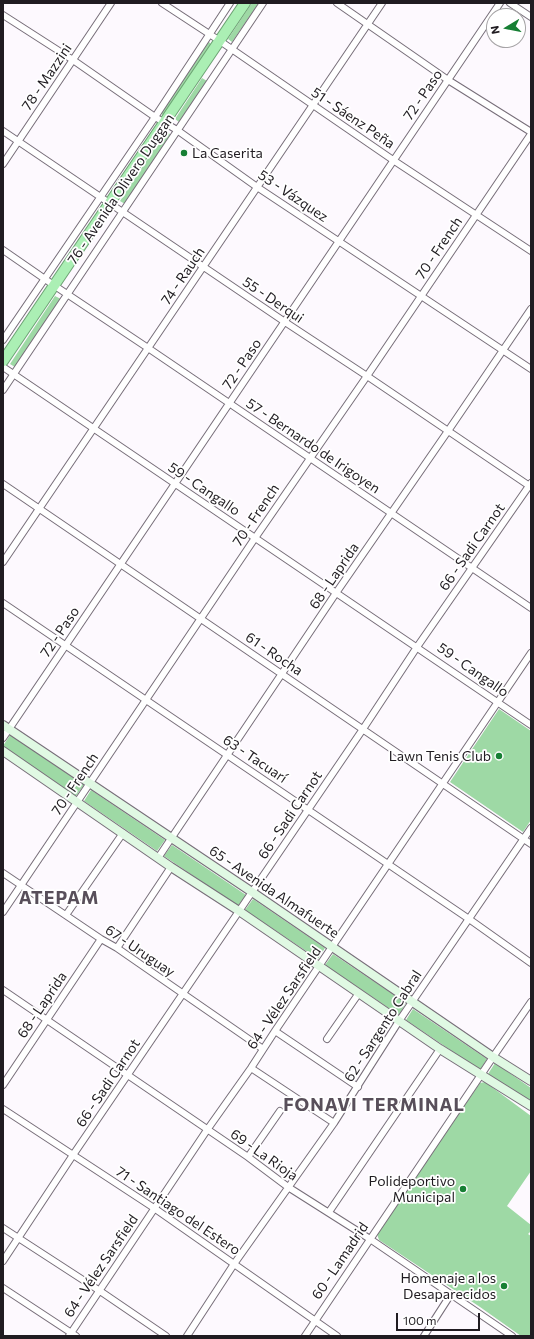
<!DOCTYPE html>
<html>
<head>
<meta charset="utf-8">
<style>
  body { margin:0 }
  #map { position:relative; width:534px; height:1339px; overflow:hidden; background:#fdf9fe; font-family:Commissioner,sans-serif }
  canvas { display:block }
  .frame { position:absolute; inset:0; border:4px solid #201c21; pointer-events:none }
  .north { position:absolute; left:486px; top:8px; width:40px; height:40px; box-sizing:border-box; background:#fff; border:1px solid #a6a4a6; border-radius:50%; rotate:260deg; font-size:11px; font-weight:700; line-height:16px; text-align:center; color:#201c21 }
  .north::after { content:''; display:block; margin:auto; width:14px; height:18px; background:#177f34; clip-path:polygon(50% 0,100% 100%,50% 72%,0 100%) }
  .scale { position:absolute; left:396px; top:1313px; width:84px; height:18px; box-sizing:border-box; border:2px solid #201c21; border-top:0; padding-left:5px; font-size:12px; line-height:14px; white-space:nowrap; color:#201c21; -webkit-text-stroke:3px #fff; paint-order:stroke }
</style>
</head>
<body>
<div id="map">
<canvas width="534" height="1339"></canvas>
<div class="frame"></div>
<div class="north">N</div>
<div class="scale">100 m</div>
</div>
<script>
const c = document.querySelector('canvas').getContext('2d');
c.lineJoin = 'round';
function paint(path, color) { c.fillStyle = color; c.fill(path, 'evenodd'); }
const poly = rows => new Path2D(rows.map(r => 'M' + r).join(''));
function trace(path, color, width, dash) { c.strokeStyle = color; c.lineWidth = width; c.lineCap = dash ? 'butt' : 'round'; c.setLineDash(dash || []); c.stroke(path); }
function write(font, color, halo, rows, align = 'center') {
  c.font = font + ' Commissioner,sans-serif'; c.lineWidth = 3.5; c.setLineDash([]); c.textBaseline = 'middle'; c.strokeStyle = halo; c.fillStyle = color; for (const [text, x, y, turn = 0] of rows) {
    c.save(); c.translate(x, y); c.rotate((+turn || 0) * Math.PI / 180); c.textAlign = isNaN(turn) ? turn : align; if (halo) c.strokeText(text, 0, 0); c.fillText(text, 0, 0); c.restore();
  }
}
const green = poly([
  [252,3,259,3,232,42,228,39],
  [208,41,211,44,163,115,160,113],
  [202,78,207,81,179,122,175,119],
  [166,131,171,135,125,204,120,201],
  [55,296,61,299,15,367,10,364],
  [499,709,531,731,531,820,523,832,450,782],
  [10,735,84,785,76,796,3,746],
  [91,790,165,840,157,851,84,801],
  [172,845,246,895,238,906,164,856],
  [253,899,325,948,318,959,245,910],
  [333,954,406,1003,399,1015,325,965],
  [413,1009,487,1059,480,1070,406,1020],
  [495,1063,531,1088,531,1105,488,1074],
  [485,1082,531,1116,531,1171,507,1206,531,1225,531,1231,528,1234,531,1236,531,1336,521,1336,480,1307,379,1240,377,1234,480,1083]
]);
const minor = poly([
  [162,3,220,41,393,160,531,251],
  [337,3,448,80,531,132],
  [510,3,531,17],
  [3,15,73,60,155,117,177,130,257,187,531,369],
  [3,131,285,322,367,376,531,487],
  [3,164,111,3],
  [3,250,55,286,148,348,531,608],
  [3,340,155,117,230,3],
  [3,367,531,725],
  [3,390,263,3],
  [3,484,531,844],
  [3,562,382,3],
  [3,603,469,919,531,963],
  [3,738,500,3],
  [158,858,336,593,448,431,531,309],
  [3,873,101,939,117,948,263,1049],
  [3,912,255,538,367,376,531,134],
  [66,915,123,833],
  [117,948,171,867],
  [3,990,248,1157,288,1187,370,1239,512,1336],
  [275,1031,358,1087],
  [327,1039,359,993],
  [251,1068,334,1123],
  [3,1085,101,939],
  [3,1109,154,1208,337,1336],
  [248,1157,280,1111],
  [329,1212,440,1049],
  [3,1228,100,1291,166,1336],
  [3,1261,73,1155,363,729,417,647,531,483],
  [3,1288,76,1336],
  [69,1336,207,1130,251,1068,275,1031,531,653],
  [187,1336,234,1264,334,1123,399,1021,531,828],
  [305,1336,493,1057,531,1002],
  [424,1336,451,1294]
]);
const secondary = poly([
  [3,725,252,892,493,1057,531,1081],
  [3,751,171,867,239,911,440,1049,531,1106]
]);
const trunk = poly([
  [3,361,245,3]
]);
const markers = [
  [184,153,4,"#177f34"],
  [499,756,4,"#177f34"],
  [463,1189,4,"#177f34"],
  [504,1286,4,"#177f34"]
];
const streetNames = [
  ["78 - Mazzini",47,77,-56],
  ["72 - Paso",423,95,-56],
  ["51 - Sáenz Peña",353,118,34],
  ["76 - Avenida Olivero Duggan",121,189,-56],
  ["53 - Vázquez",293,196,34],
  ["70 - French",439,248,-56],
  ["74 - Rauch",183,276,-56],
  ["55 - Derqui",273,300,34],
  ["72 - Paso",242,364,-56],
  ["57 - Bernardo de Irigoyen",313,446,34],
  ["59 - Cangallo",204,489,34],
  ["70 - French",256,515,-56],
  ["66 - Sadi Carnot",472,547,-55],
  ["68 - Laprida",334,576,-56],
  ["72 - Paso",60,632,-56],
  ["61 - Rocha",274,654,34],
  ["59 - Cangallo",473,670,35],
  ["63 - Tacuarí",255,759,34],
  ["70 - French",75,784,-56],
  ["66 - Sadi Carnot",290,815,-56],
  ["65 - Avenida Almafuerte",274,892,34],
  ["67 - Uruguay",140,951,34],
  ["64 - Vélez Sarsfield",284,998,-56],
  ["68 - Laprida",42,1005,-56],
  ["62 - Sargento Cabral",383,1026,-57],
  ["66 - Sadi Carnot",108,1083,-56],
  ["69 - La Rioja",264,1155,35],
  ["71 - Santiago del Estero",178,1211,34],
  ["60 - Lamadrid",340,1261,-56],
  ["64 - Vélez Sarsfield",101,1266,-56]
];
const poiNames = [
  ["La Caserita",192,153,"left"],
  ["Lawn Tenis Club",491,756],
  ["Polideportivo",455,1181],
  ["Municipal",455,1197],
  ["Homenaje a los",496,1278],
  ["Desaparecidos",496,1294]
];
const districtNames = [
  ["ATEPAM",59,898],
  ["FONAVI TERMINAL",374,1105]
];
paint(green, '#9ed9a5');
trace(minor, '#776e79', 8);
trace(secondary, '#776e79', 10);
trace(trunk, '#6da374', 12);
trace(minor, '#fff', 6);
trace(secondary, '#e0f9e3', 8);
trace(trunk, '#abefb4', 10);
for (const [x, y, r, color] of markers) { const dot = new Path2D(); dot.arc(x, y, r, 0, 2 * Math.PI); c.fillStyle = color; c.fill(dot); trace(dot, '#fff', 1.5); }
write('14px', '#201c21', '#fff', streetNames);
write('14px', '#201c21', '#fff', poiNames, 'right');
c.letterSpacing = '1px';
write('bold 18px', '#584f5a', '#fff', districtNames);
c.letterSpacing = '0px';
</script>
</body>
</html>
